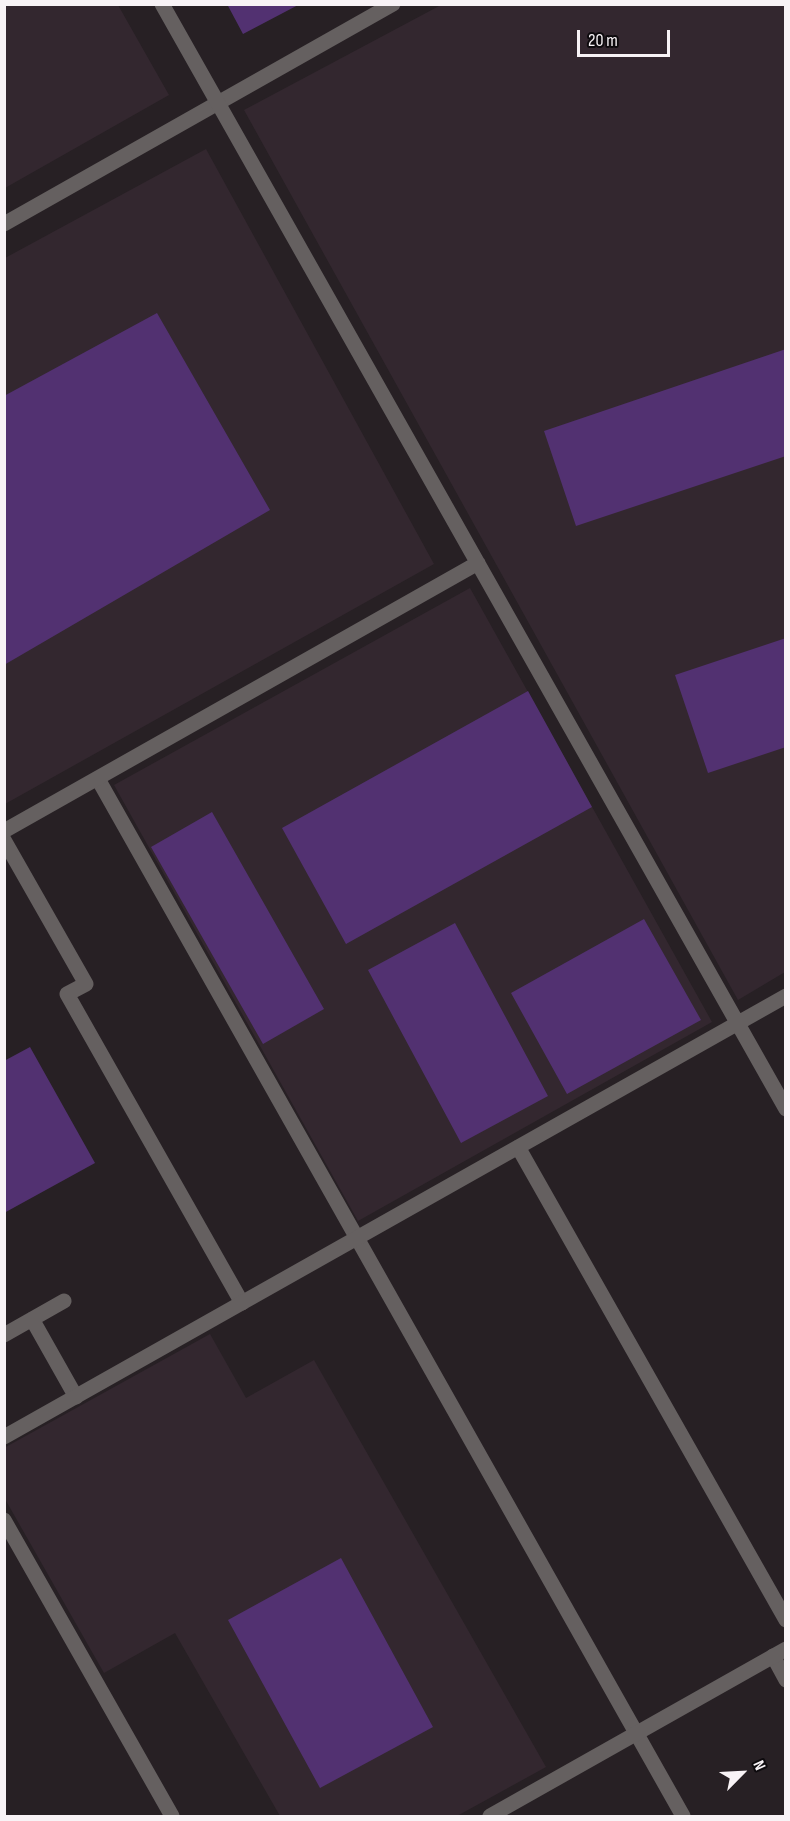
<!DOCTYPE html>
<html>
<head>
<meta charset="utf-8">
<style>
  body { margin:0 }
  #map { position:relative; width:790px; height:1821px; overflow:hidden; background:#272024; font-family:"Sofia Sans Condensed",sans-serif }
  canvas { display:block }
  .frame { position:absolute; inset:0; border:6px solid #f8f3f6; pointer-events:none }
  .north { position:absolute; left:712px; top:1743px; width:60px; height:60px; -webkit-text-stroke:4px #0d0a0d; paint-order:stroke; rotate:66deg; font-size:16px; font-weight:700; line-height:24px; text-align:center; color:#f8f3f6 }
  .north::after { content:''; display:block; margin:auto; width:21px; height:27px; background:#f8f3f6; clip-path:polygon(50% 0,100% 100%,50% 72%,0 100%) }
  .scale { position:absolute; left:577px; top:30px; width:93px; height:27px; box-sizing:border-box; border:3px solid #f8f3f6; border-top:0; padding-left:8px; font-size:18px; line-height:21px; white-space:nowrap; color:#f8f3f6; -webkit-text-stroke:4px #0d0a0d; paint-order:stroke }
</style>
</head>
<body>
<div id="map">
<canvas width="790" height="1821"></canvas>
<div class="frame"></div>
<div class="north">N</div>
<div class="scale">20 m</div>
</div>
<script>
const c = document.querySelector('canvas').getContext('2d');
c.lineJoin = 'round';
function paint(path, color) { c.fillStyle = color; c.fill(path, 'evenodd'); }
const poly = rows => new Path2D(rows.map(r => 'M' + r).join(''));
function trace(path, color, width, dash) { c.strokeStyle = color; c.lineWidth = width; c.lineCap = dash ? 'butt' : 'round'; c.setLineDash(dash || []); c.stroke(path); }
const built = poly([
  [5,4,118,5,169,95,5,188],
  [441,5,785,5,785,972,738,1000,244,110],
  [206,149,434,564,5,804,5,258],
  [470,588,712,1022,358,1221,114,785],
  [210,1334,246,1398,314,1360,546,1767,457,1816,280,1816,175,1633,104,1673,5,1499,4,1448]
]);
const building = poly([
  [227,4,300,4,243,34],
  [157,313,270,510,4,665,4,396],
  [786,349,786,456,576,526,544,431],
  [786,638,786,747,708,773,675,675],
  [528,691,592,807,346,944,282,828],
  [212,812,324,1009,263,1044,151,847],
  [644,919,701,1020,567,1094,511,993],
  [455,923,548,1096,461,1143,368,970],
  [30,1047,95,1163,4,1213,4,1061],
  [341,1558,433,1727,320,1788,228,1620]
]);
const service = poly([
  [4,224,393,4],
  [98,779,683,1816],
  [4,840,86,984,67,994,242,1303],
  [32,1319,76,1397],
  [4,1335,64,1301],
  [773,1656,786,1680]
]);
const minor = poly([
  [162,4,786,1109],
  [4,831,478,563],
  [518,1147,786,1620],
  [4,1437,786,996],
  [4,1520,172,1816],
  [490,1816,786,1649]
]);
paint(built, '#33272f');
paint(building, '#523171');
trace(service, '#656060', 15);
trace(minor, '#656060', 15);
</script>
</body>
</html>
